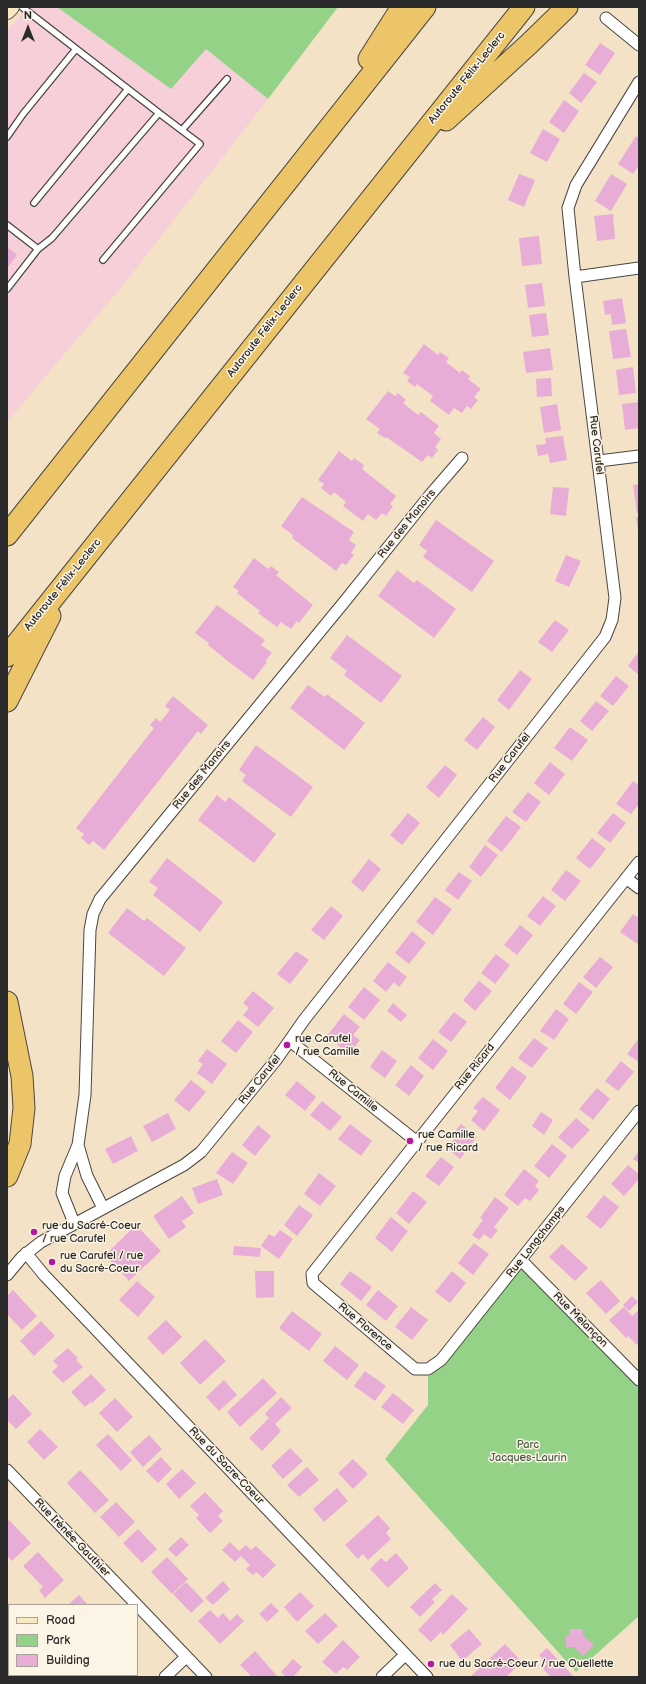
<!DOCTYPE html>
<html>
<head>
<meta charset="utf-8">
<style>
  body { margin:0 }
  #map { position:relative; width:646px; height:1684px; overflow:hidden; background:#f4e2c6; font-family:"Balsamiq Sans",sans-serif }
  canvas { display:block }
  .frame { position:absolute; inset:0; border:8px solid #2b2b2b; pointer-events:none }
  .legend { position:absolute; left:8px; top:1604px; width:130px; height:72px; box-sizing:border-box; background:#fcf5e5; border:1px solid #a8a49b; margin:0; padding:5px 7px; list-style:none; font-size:12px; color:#2b2b2b }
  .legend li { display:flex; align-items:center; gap:8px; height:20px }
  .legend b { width:20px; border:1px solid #a8a49b }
  .north { position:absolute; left:8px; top:8px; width:40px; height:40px; -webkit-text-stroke:3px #fcf5e5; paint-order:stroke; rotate:0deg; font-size:11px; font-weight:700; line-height:16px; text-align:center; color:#2b2b2b }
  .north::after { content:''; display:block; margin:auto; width:14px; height:18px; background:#2b2b2b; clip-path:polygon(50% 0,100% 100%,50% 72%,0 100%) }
</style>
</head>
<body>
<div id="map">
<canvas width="646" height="1684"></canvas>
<div class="frame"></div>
<ul class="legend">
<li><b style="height:5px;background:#f8e8c3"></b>Road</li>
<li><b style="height:11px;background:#94d287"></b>Park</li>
<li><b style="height:11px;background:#e8add6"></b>Building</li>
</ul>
<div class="north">N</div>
</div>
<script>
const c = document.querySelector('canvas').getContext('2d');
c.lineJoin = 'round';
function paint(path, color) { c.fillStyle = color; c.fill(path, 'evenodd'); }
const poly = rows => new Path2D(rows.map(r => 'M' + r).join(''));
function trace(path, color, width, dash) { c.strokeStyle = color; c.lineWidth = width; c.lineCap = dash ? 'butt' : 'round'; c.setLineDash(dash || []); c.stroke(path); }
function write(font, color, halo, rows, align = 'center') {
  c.font = font + ' "Balsamiq Sans",sans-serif'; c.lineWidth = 3; c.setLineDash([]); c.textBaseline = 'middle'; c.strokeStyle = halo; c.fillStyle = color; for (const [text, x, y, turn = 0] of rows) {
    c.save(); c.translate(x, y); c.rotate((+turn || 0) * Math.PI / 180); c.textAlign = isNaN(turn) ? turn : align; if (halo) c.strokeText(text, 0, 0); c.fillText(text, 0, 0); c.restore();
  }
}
const built = poly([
  [28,7,57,7,171,88,206,49,268,99,124,284,7,422,7,30]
]);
const green = poly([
  [57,7,338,7,268,99,206,49,171,89],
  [522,1261,639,1380,639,1616,576,1672,385,1459,428,1405,428,1369]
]);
const building = poly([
  [600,43,615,53,600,75,585,65],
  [584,73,597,82,581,103,569,93],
  [564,100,579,111,564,133,549,122],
  [543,129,560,139,547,162,530,153],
  [636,136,639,138,639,165,633,174,618,164],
  [519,174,535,180,524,207,508,200],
  [611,174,627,184,611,211,595,201],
  [613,214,615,239,597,241,594,216],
  [539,236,542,264,522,266,519,238],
  [7,247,17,255,7,268],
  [542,283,545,306,528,308,525,285],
  [622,298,626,323,612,325,611,314,605,315,603,301],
  [546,313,549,335,532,337,529,315],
  [626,329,631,357,613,359,609,331],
  [424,344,438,355,440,352,449,358,446,362,460,373,462,370,470,376,468,379,481,389,474,397,478,400,471,409,467,406,462,413,454,408,449,415,430,401,433,396,417,384,415,387,407,381,410,377,403,373],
  [550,348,553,370,526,373,523,352],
  [633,367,636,393,619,395,616,370],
  [551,378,552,396,537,397,536,379],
  [388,391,395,396,398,393,406,400,403,403,418,415,421,412,439,426,434,433,441,439,435,447,438,450,432,458,428,455,422,462,386,437,385,438,377,433,380,429,366,419],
  [639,402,639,428,625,430,622,404],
  [557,404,561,430,544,433,540,407],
  [563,436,567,460,550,463,548,454,538,456,536,445,546,444,545,438],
  [339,451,352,461,354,458,364,465,362,469,396,496,390,504,393,506,386,516,382,513,376,520,368,514,363,521,343,506,346,502,334,492,331,496,321,488,324,484,318,480],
  [639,484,639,512,637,513,633,485],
  [553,487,569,488,566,516,550,514],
  [302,497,354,532,349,540,356,545,351,553,354,555,346,565,342,563,336,571,292,538,293,535,281,526],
  [636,517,639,517,639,532,638,532],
  [436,520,494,561,472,592,423,557,427,551,419,545],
  [566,555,581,561,569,587,555,581],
  [254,558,268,569,271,566,279,572,276,575,313,605,299,623,297,621,291,629,281,622,277,627,258,613,260,611,237,593,239,591,233,587],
  [397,570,414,583,417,580,456,609,434,638,378,596],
  [217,605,265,640,261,645,272,653,265,661,267,662,253,680,229,662,208,645,209,643,195,633],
  [555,620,569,630,552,652,538,642],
  [347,635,402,676,381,703,344,675,347,671,330,658],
  [639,651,639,675,628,666],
  [520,670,532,679,509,710,497,700],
  [616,676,629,686,613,706,600,696],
  [308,685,325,697,327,694,365,723,344,750,290,708],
  [173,696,208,725,201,734,198,731,104,850,93,841,89,845,81,838,84,834,76,828,154,728,150,725,156,718,160,722,170,710,165,706],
  [596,701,609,711,592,731,580,721],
  [483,717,495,727,477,750,464,740],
  [570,727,588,740,572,761,554,748],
  [256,745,313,787,291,817,242,781,246,775,239,770],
  [550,762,565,774,549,795,534,783],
  [445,765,457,775,439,798,426,787],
  [633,781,639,785,639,804,631,814,616,804],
  [528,792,541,802,526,822,512,812],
  [217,795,225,802,229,797,276,834,254,863,198,820],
  [408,813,420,823,402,845,390,835],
  [613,813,626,823,610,843,597,833],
  [506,816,521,827,502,852,487,841],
  [592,838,606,849,590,869,576,858],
  [485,845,498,855,481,877,469,867],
  [167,858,223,902,200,932,153,895,158,888,149,882],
  [369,859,381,869,363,892,351,882],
  [566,870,581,881,565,901,551,890],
  [459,872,472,881,458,900,445,890],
  [543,896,556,906,540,926,527,916],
  [435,897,452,909,433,935,416,922],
  [331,906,343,916,324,940,311,930],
  [127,908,144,921,147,918,186,948,164,976,108,933],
  [633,914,639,918,639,945,620,932],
  [520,925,533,935,517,955,504,945],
  [412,931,426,943,409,964,395,953],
  [296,951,309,960,290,984,277,974],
  [496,954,510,965,495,984,481,973],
  [600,957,613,967,596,988,583,977],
  [388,962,407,977,399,987,394,982,386,992,373,981],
  [479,981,492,991,475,1011,463,1000],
  [579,982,593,992,576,1014,563,1004],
  [364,987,380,1000,364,1020,348,1007],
  [253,991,274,1008,258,1027,243,1015,249,1008,243,1003],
  [393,1003,407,1015,401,1022,387,1011],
  [556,1009,569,1019,554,1040,540,1031],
  [454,1012,467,1022,451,1042,438,1032],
  [344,1014,360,1027,353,1035,360,1040,349,1054,327,1036],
  [238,1020,253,1032,236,1053,221,1041],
  [534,1038,548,1048,532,1068,518,1058],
  [639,1038,639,1062,627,1054],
  [433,1039,448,1051,433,1070,418,1058],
  [207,1049,227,1064,212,1084,197,1073,203,1064,198,1061],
  [382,1050,397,1061,385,1078,370,1067],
  [621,1061,634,1072,618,1091,605,1081],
  [411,1065,424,1076,409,1096,395,1085],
  [512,1066,527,1077,510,1100,495,1088],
  [191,1080,206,1092,189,1112,174,1100],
  [297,1081,316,1097,305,1111,285,1095],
  [597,1088,610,1099,593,1120,579,1109],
  [483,1097,500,1110,484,1131,471,1120,478,1111,473,1108],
  [322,1101,342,1117,330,1131,310,1115],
  [541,1112,553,1120,544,1135,532,1126],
  [168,1113,176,1129,152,1142,143,1126],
  [576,1118,590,1130,572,1149,558,1137],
  [350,1124,372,1141,361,1156,338,1139],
  [461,1124,477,1137,460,1159,447,1148,456,1137,453,1134],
  [258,1125,271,1136,255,1156,242,1145],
  [131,1136,138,1151,113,1164,105,1149],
  [552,1144,567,1156,549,1178,534,1166],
  [639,1151,639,1163,633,1159],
  [232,1152,248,1163,233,1184,216,1173],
  [441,1157,454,1167,439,1186,425,1176],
  [628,1165,639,1174,639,1179,624,1196,611,1184],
  [524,1169,539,1181,535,1186,539,1190,530,1201,525,1198,518,1206,504,1195],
  [319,1173,336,1186,320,1206,304,1194],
  [217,1179,223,1195,198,1204,192,1188],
  [413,1191,427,1202,409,1224,396,1213],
  [604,1195,619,1207,601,1229,586,1217],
  [182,1196,194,1213,182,1221,186,1227,169,1239,153,1216],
  [495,1197,509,1208,494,1227,498,1230,491,1239,484,1234,479,1240,472,1235,483,1220,480,1218],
  [299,1205,313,1215,297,1236,284,1225],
  [391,1217,408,1231,392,1252,375,1238],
  [136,1225,161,1251,129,1281,105,1255],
  [280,1230,293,1239,279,1259,261,1246,269,1234,274,1237],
  [474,1243,489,1254,473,1275,458,1263],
  [562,1244,588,1268,575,1281,549,1257],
  [234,1246,261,1248,260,1257,233,1255],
  [255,1271,274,1271,274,1297,256,1298],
  [350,1271,372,1287,361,1301,340,1284],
  [452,1271,466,1283,450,1303,435,1292],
  [601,1280,620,1301,606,1314,586,1293],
  [137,1281,155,1297,138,1317,119,1300],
  [13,1290,37,1316,22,1330,7,1314,7,1296],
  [378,1290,398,1306,386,1321,366,1305],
  [632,1296,638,1302,629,1311,623,1305],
  [411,1307,428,1320,412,1340,395,1327],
  [624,1307,632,1316,639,1310,639,1343,637,1345,628,1336,626,1338,609,1320],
  [292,1311,322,1334,309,1351,279,1328],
  [166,1320,182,1337,163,1355,147,1338],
  [41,1321,55,1336,34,1356,20,1341],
  [205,1339,226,1361,200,1385,180,1363],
  [335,1346,359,1365,347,1380,323,1361],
  [68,1348,78,1358,76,1360,83,1367,63,1383,52,1372,58,1366,53,1361],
  [365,1371,386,1386,375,1401,354,1386],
  [91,1374,106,1390,92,1403,91,1402,85,1407,71,1392],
  [263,1378,277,1393,240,1427,227,1412],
  [224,1380,237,1395,219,1411,206,1397],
  [393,1393,414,1410,403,1424,381,1407],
  [13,1394,32,1414,16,1429,7,1420,7,1400],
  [281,1397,292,1408,275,1424,281,1431,262,1451,249,1438,269,1418,265,1414],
  [115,1398,133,1417,117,1432,99,1413],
  [40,1429,58,1447,44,1460,27,1442],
  [108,1434,132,1460,121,1471,96,1445],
  [149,1435,162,1449,143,1467,130,1452],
  [290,1448,303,1461,283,1479,271,1466],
  [161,1457,172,1469,158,1483,146,1471],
  [353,1459,368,1474,353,1489,338,1473],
  [307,1467,319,1480,299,1497,287,1485],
  [182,1469,196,1483,179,1499,166,1484],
  [80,1470,109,1500,95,1513,67,1483],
  [337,1488,348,1501,324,1522,313,1509],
  [205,1492,223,1511,218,1516,223,1521,210,1533,196,1518,199,1515,190,1506],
  [116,1502,135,1522,119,1537,100,1517],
  [378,1515,390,1528,386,1533,391,1539,368,1560,363,1554,358,1559,345,1545],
  [9,1520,31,1543,12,1561,7,1556,7,1522],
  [138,1529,157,1549,142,1563,123,1543],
  [181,1537,189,1545,176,1557,168,1549],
  [230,1542,239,1551,246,1545,251,1550,256,1546,276,1565,263,1578,256,1572,253,1575,246,1569,250,1565,241,1556,235,1562,222,1550],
  [38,1552,64,1580,45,1598,39,1590,43,1587,23,1566],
  [396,1553,409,1568,388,1588,370,1569,381,1558,386,1562],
  [167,1557,188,1579,172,1594,151,1572],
  [223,1581,230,1589,213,1605,205,1598],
  [186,1582,204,1601,191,1613,173,1594],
  [435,1583,442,1590,432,1599,435,1602,420,1617,410,1607],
  [300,1592,314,1606,297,1622,284,1607],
  [452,1594,468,1609,443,1635,441,1632,431,1642,418,1630],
  [79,1595,88,1605,68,1605],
  [271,1603,279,1611,267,1622,259,1614],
  [210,1610,218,1618,223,1613,230,1621,237,1614,244,1621,220,1644,198,1621],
  [325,1613,338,1626,318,1644,305,1631],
  [469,1629,482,1644,462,1661,450,1645],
  [569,1629,583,1629,583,1635,594,1645,583,1656,574,1647,566,1647,566,1635,569,1636],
  [9,1632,9,1657,7,1655,7,1634],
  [343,1640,360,1657,347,1670,343,1667,336,1674,322,1662],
  [505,1644,522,1662,506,1677,470,1677],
  [547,1648,574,1677,551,1677,543,1669,547,1664,539,1655],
  [255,1651,278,1677,252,1677,240,1665],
  [293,1659,302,1667,293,1677,286,1677,281,1672]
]);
const lane = poly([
  [22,7,159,113,52,238,38,249],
  [182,130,227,79],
  [7,137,23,114,76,49],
  [34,203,128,89],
  [7,225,38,249,7,289],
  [103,260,200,144,159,113]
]);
const street = poly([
  [606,18,639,45],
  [575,277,639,268],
  [599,461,639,456],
  [639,862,312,1274,313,1283,415,1369,428,1369,441,1360,639,1111],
  [626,878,639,888],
  [290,1041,416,1141],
  [78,1145,87,1176,103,1208],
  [74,1223,62,1193,65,1176,78,1145,85,1095,90,930,93,914,100,899,345,601,430,495,462,458],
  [26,1253,44,1275,427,1677],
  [522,1261,639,1380],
  [7,1275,22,1257,41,1242,184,1165,201,1152,276,1060,304,1020,605,637,612,620,615,598,575,277,568,208,576,185,639,82],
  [7,1470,137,1605],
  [137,1605,206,1677],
  [165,1677,186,1657],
  [382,1677,405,1655]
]);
const secondary = poly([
  [7,11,11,7]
]);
const highway = poly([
  [369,59,402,7],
  [446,120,529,44,567,7],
  [7,535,425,7],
  [7,656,524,7],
  [7,701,50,616],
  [7,1002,22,1076,24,1108,20,1144,7,1176]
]);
const markers = [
  [287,1045,4,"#b5179e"],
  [410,1141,4,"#b5179e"],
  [34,1232,4,"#b5179e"],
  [52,1262,4,"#b5179e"],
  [431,1664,4,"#b5179e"]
];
const streetNames = [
  ["Autoroute Félix-Leclerc",467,78,-51],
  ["Autoroute Félix-Leclerc",265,331,-52],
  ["Rue Carufel",596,445,83],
  ["Rue des Manoirs",407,524,-51],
  ["Autoroute Félix-Leclerc",63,585,-51],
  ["Rue Carufel",510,758,-52],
  ["Rue des Manoirs",202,775,-51],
  ["Rue Ricard",475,1067,-51],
  ["Rue Carufel",260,1080,-51],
  ["Rue Camille",353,1091,39],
  ["Rue Longchamps",536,1242,-52],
  ["Rue Melançon",580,1320,45],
  ["Rue Florence",365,1327,40],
  ["Rue du Sacre-Coeur",226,1466,46],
  ["Rue Irénée-Gauthier",72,1538,46]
];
const poiNames = [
  ["rue Carufel",295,1039],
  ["/ rue Camille",295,1052],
  ["rue Camille",418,1135],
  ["/ rue Ricard",418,1148],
  ["rue du Sacré-Coeur",42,1226],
  ["/ rue Carufel",42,1239],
  ["rue Carufel / rue",60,1256],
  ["du Sacré-Coeur",60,1269],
  ["rue du Sacré-Coeur / rue Ouellette",439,1664]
];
const parkNames = [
  ["Parc",528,1445],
  ["Jacques-Laurin",528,1458]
];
paint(built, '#f6cfd8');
paint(green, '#94d287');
paint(building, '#e8add6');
trace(lane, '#494642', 8);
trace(street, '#494642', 13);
trace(secondary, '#494642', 18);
trace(highway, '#494642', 23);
trace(lane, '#fff', 5.5);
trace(street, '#fff', 11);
trace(secondary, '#f8e8c3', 16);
trace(highway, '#edc569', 21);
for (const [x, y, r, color] of markers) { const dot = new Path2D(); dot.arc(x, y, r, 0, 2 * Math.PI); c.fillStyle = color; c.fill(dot); trace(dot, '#fcf5e5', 1.5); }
write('11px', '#2b2b2b', '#fcf5e5', streetNames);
write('11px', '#2b2b2b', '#fcf5e5', poiNames, 'left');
write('11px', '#4a5d47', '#fcf5e5', parkNames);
</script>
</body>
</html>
